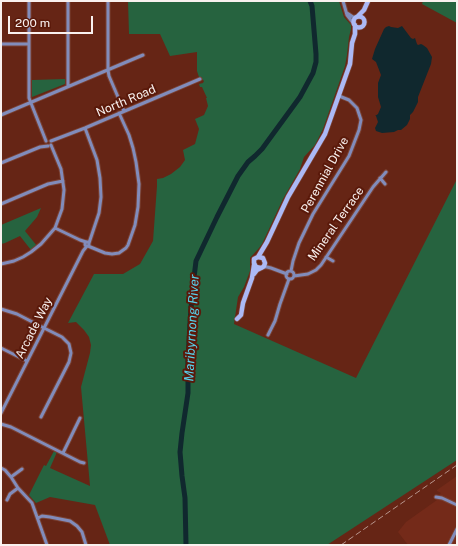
<!DOCTYPE html>
<html>
<head>
<meta charset="utf-8">
<style>
  body { margin:0 }
  #map { position:relative; width:458px; height:546px; overflow:hidden; background:#662515; font-family:"Public Sans",sans-serif }
  canvas { display:block }
  .frame { position:absolute; inset:0; border:2px solid #f9f1ef; pointer-events:none }
  .scale { position:absolute; left:8px; top:16px; width:85px; height:18px; box-sizing:border-box; border:2px solid #f9f1ef; border-top:0; padding-left:5px; font-size:12px; line-height:14px; white-space:nowrap; color:#f9f1ef; -webkit-text-stroke:3px #5a190a; paint-order:stroke }
</style>
</head>
<body>
<div id="map">
<canvas width="458" height="546"></canvas>
<div class="frame"></div>
<div class="scale">200 m</div>
</div>
<script>
const c = document.querySelector('canvas').getContext('2d');
c.lineJoin = 'round';
function paint(path, color) { c.fillStyle = color; c.fill(path, 'evenodd'); }
const poly = rows => new Path2D(rows.map(r => 'M' + r).join(''));
function trace(path, color, width, dash) { c.strokeStyle = color; c.lineWidth = width; c.lineCap = dash ? 'butt' : 'round'; c.setLineDash(dash || []); c.stroke(path); }
function write(font, color, halo, rows, align = 'center') {
  c.font = font + ' "Public Sans",sans-serif'; c.lineWidth = 4; c.setLineDash([]); c.textBaseline = 'middle'; c.strokeStyle = halo; c.fillStyle = color; for (const [text, x, y, turn = 0] of rows) {
    c.save(); c.translate(x, y); c.rotate((+turn || 0) * Math.PI / 180); c.textAlign = isNaN(turn) ? turn : align; if (halo) c.strokeText(text, 0, 0); c.fillText(text, 0, 0); c.restore();
  }
}
const built = poly([
  [457,476,457,545,408,545,398,532,406,522,437,500,437,498,436,498,436,495,439,495,441,493,437,491,437,490]
]);
const green = poly([
  [128,1,339,1,344,17,351,25,351,29,349,37,347,55,345,66,323,129,315,145,304,157,300,169,283,199,262,244,259,248,250,258,250,271,244,287,238,297,234,324,356,378,457,179,457,460,327,545,110,545,95,505,50,497,36,503,29,495,44,465,46,466,54,451,57,452,50,468,90,486,81,387,90,353,91,345,89,337,84,330,76,322,68,323,94,274,123,274,140,264,153,241,157,186,157,179,163,178,171,174,180,167,185,160,183,150,195,144,199,129,195,119,204,115,208,106,206,98,207,98,202,87,200,87,199,84,203,83,204,81,201,78,199,77,197,71,197,52,170,56,160,34,129,34],
  [423,1,457,1,457,23,422,4],
  [65,79,65,84,32,97,32,80],
  [41,208,37,217,25,231,37,246,31,250,20,236,5,243,1,244,1,225]
]);
const water = poly([
  [389,26,391,27,398,28,402,26,411,38,413,39,415,38,417,44,418,45,421,44,423,45,427,48,432,57,431,64,418,97,418,102,413,112,410,115,410,119,407,125,401,130,398,130,394,132,382,133,376,131,375,128,378,122,376,116,375,116,378,114,381,107,378,97,378,83,381,75,376,62,372,59,375,49,384,29,386,27]
]);
const river = poly([
  [186,545,185,498,182,476,180,452,182,433,188,393,188,362,190,325,192,294,196,261,217,217,238,176,248,162,255,156,262,149,300,97,313,73,316,62,316,54,312,6,310,1]
]);
const street = poly([
  [29,1,29,98,46,141],
  [108,1,108,70,109,76,124,111],
  [343,1,347,15,354,24],
  [347,13,353,17,357,17],
  [1,44,29,44],
  [68,86,68,1],
  [1,115,143,55],
  [85,128,97,160,100,178,101,197,99,213,89,243],
  [51,141,85,128,200,79],
  [1,163,40,147,48,146],
  [380,178,385,184],
  [1,204,48,184,63,181],
  [55,228,80,240,86,242],
  '85 244a2 2 0 1 1 4 0a2 2 0 1 1-4 0Z',
  [88,246,105,253,112,254,119,253,126,248,128,245,135,225,138,207,139,184,136,162,133,148,129,135,119,113],
  [326,257,333,261],
  [1,264,14,261,23,257,31,252,41,244,55,228,62,209,64,190,61,169,51,145],
  [264,267,267,267,271,268,287,274],
  [291,271,293,261,299,243,313,214,349,156,359,130,361,120,357,108,349,100,339,96],
  '286 275a4 4 0 1 1 8 0a4 4 0 1 1-8 0Z',
  [294,276,308,274,316,270,321,265,373,187,386,172],
  [1,309,17,314,44,328,62,337,69,344,71,353,69,362,41,417],
  [268,335,275,321,280,304,289,279],
  [1,348,27,361],
  [1,413,83,251,87,246],
  [1,424,11,427,80,462,84,463],
  [63,453,80,418],
  [1,468,5,470,11,477,18,488,32,503,47,545],
  [11,477,22,469],
  [436,497,442,498,457,505],
  [7,500,10,494,18,488],
  [38,518,42,516,50,517,70,521,77,526,82,532,86,545],
  [449,545,457,529]
]);
const secondary = poly([
  [358,16,364,10,368,1],
  '353.5 22a5.5 5.5 0 1 1 11 0a5.5 5.5 0 1 1-11 0Z',
  [258,257,267,242,288,197,325,134,350,64,352,43,355,34,355,25],
  [254,274,257,270,263,267,264,266,265,263,263,258,258,257,254,259,254,263,256,267,261,268],
  [237,319,241,315,243,303,252,278,254,265]
]);
const rail = poly([
  [341,545,457,465]
]);
const streetNames = [
  ["North Road",126,101,-23],
  ["Perennial Drive",325,175,-61],
  ["Mineral Terrace",336,224,-55],
  ["Arcade Way",34,328,-63]
];
const waterNames = [
  ["Maribyrnong River",192,328,-87]
];
paint(built, '#742a19');
paint(green, '#26633f');
paint(water, '#10282e');
trace(river, '#10282e', 5);
trace(street, '#7b4234', 5);
trace(secondary, '#7b4234', 6);
trace(street, '#818cbb', 3);
trace(secondary, '#acb9f5', 4.5);
trace(rail, '#b8968e', 1, [6, 3]);
write('12px', '#f9f1ef', '#5a190a', streetNames);
write('italic 13px', '#57d1eb', '#5a190a', waterNames);
</script>
</body>
</html>
